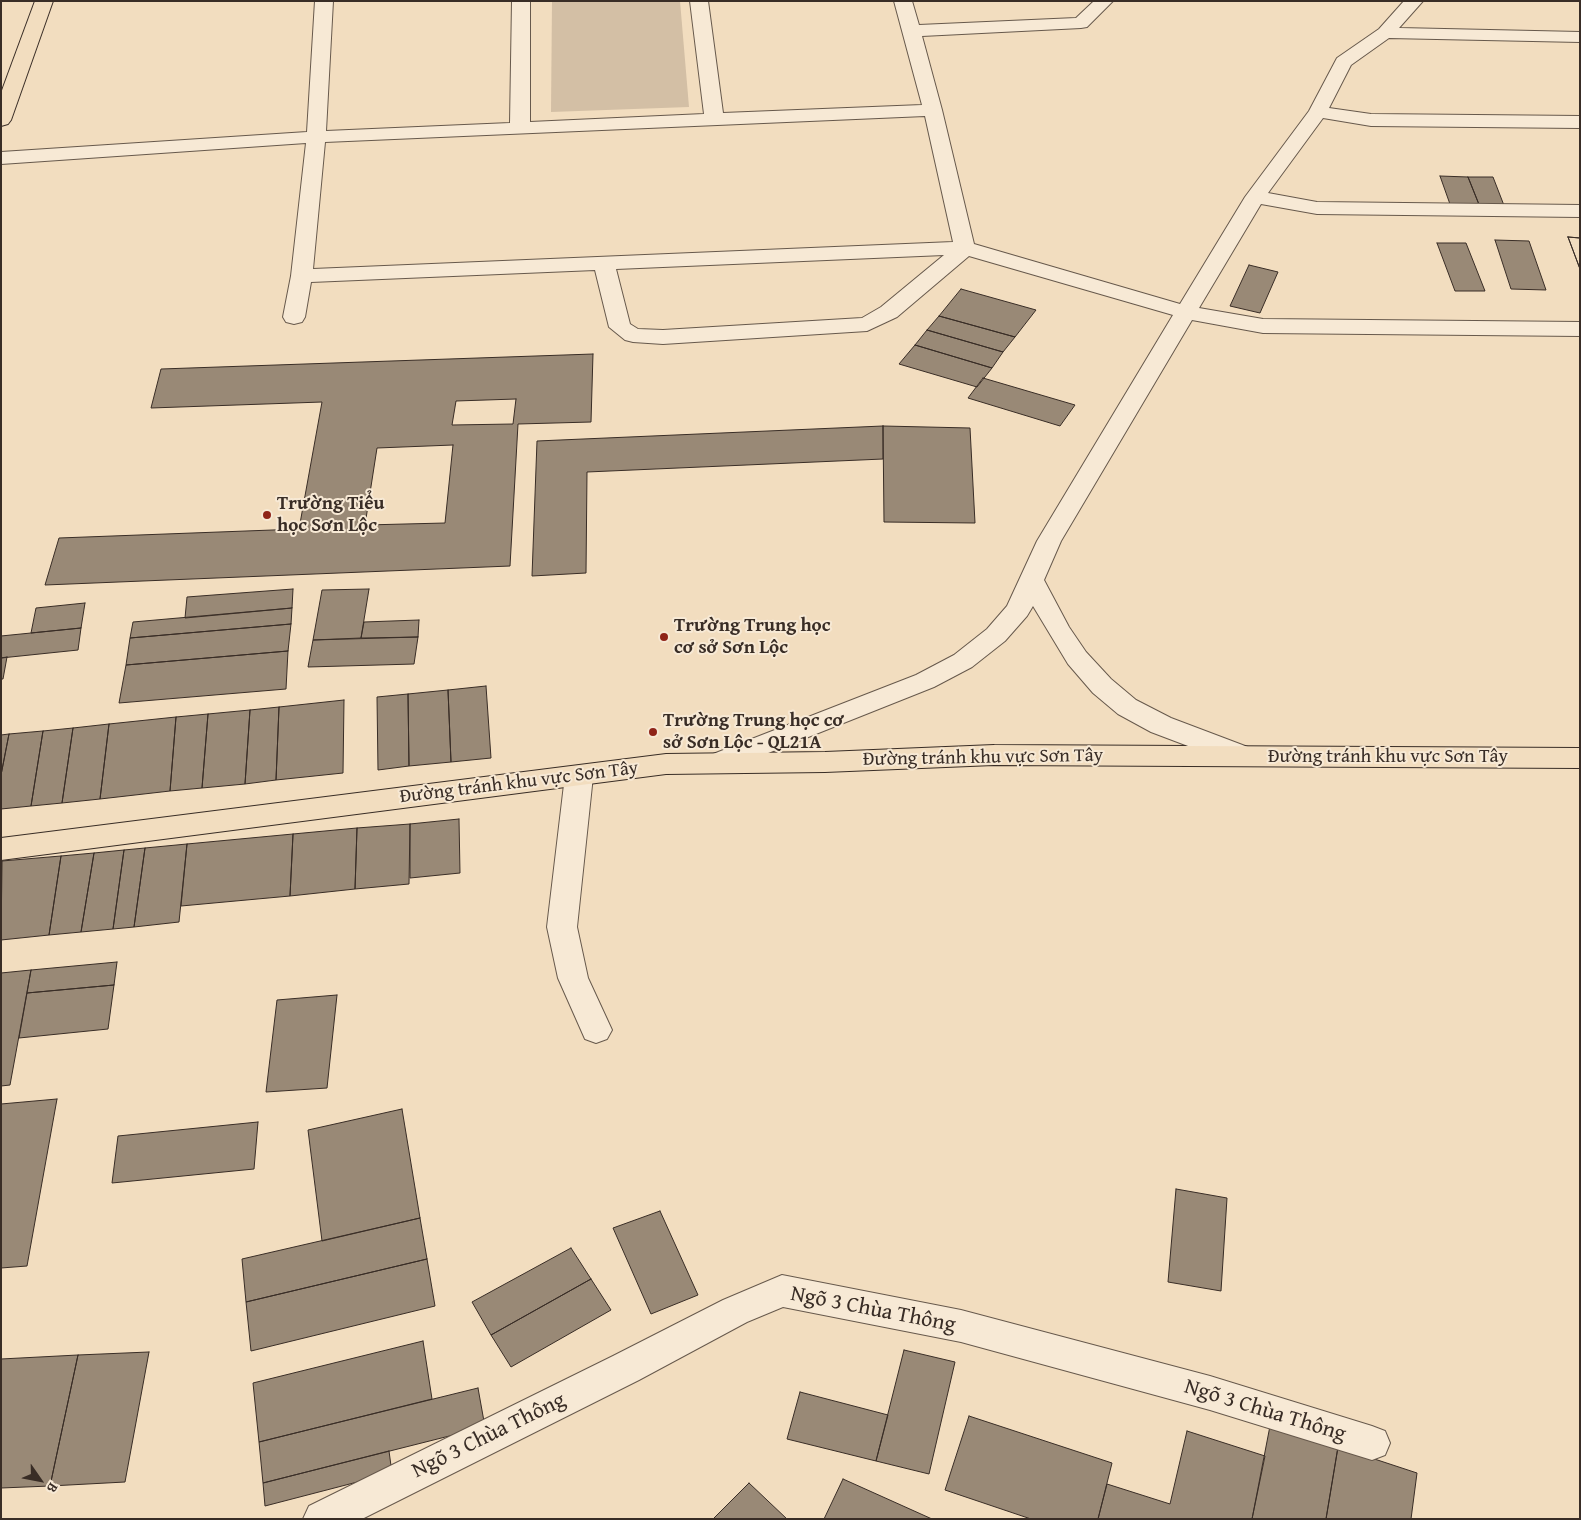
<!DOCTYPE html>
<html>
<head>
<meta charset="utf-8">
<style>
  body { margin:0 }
  #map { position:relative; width:1581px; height:1520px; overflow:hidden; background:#f2ddbf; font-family:"Gentium Book Plus",serif }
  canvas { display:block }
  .frame { position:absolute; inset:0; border:2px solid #392d26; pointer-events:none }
  .north { position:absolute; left:15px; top:1455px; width:50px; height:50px; -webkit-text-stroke:4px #f7e9d5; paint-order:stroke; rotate:123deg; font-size:14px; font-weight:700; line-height:20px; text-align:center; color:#392d26 }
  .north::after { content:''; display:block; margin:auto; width:18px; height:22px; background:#392d26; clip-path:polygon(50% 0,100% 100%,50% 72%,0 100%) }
</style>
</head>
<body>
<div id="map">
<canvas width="1581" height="1520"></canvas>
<div class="frame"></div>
<div class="north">B</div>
</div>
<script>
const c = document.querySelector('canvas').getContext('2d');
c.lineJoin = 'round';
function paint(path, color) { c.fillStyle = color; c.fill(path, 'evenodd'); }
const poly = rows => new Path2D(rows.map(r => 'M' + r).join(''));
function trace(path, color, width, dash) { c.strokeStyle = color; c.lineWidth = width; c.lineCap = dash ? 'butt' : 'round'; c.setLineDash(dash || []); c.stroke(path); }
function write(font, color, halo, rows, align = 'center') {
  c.font = font + ' "Gentium Book Plus",serif'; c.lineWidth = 4; c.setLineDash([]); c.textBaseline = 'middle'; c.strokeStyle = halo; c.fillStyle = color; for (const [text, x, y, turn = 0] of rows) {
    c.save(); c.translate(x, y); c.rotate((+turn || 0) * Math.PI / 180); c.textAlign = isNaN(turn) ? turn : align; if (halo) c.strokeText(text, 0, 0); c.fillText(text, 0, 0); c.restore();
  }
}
const green = poly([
  [552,1,680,1,689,107,551,112]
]);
const building = poly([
  [1440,176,1468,177,1480,207,1451,207,1440,176],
  [1468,177,1493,177,1505,208,1480,207,1468,177],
  [1568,237,1580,238,1580,269,1568,237],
  [1568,237,1580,238,1580,269,1568,237],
  [1495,240,1529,241,1546,290,1511,289,1495,240],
  [1437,243,1466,243,1485,291,1455,291,1437,243],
  [1249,265,1278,272,1260,313,1230,306,1249,265],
  [961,289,1036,310,1015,337,939,316,961,289],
  [939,316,1015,337,1003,352,927,330,939,316],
  [927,330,1003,352,992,368,915,345,927,330],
  [915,345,992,368,977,387,899,364,915,345],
  [593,354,591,422,518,424,510,566,45,585,59,538,299,529,322,402,151,408,161,369,593,354],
  [516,399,513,424,452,425,456,401,516,399],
  [453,445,445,523,365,525,377,448,453,445],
  [983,378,1075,405,1060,426,968,398,983,378],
  [883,426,883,459,587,472,586,573,532,576,537,441,883,426],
  [883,426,970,428,975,523,884,522,883,426],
  [293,589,292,608,185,618,187,597,293,589],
  [369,589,361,638,313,640,322,590,369,589],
  [85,603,81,628,31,633,36,608,85,603],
  [292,608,291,624,130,638,133,622,292,608],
  [419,620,418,637,361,638,364,622,419,620],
  [291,624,288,651,126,665,130,638,291,624],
  [81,628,78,650,1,658,1,636,81,628],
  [418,637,414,664,308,667,313,640,418,637],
  [288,651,286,689,119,703,126,665,288,651],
  [7,657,3,679,1,679,1,658,7,657],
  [486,686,491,758,451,762,448,690,486,686],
  [448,690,451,762,409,766,408,694,448,690],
  [408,694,409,766,378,770,377,697,408,694],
  [344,700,343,773,276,780,279,707,344,700],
  [279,707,276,780,245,784,250,710,279,707],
  [250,710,245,784,202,788,208,714,250,710],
  [208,714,202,788,170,791,176,717,208,714],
  [176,717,170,791,100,799,109,724,176,717],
  [109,724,100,799,62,803,73,728,109,724],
  [73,728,62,803,31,806,43,731,73,728],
  [43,731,31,806,1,809,1,775,9,734,43,731],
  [9,734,1,775,1,735,9,734],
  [459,819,460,873,410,878,410,824,459,819],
  [410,824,409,884,355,889,357,828,410,824],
  [357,828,355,889,290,896,293,834,357,828],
  [293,834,290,896,181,906,187,844,293,834],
  [187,844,179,922,134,927,145,848,187,844],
  [145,848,134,927,113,929,124,850,145,848],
  [124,850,113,929,81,932,94,853,124,850],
  [94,853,81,932,49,935,61,856,94,853],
  [61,856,49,935,1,940,2,861,61,856],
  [117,962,114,985,27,993,31,970,117,962],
  [31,970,10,1085,1,1086,1,973,31,970],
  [114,985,108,1029,19,1038,27,993,114,985],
  [337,995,327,1088,266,1092,277,1000,337,995],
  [57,1099,27,1266,1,1268,1,1104,57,1099],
  [402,1109,420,1218,322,1241,308,1130,402,1109],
  [258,1122,254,1169,112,1183,118,1136,258,1122],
  [1176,1189,1227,1198,1221,1291,1168,1282,1176,1189],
  [660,1211,698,1295,651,1314,613,1228,660,1211],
  [420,1218,427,1259,246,1302,242,1259,420,1218],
  [571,1248,591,1279,491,1335,472,1302,571,1248],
  [427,1259,435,1306,251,1351,246,1302,427,1259],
  [591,1279,611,1310,511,1367,491,1335,591,1279],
  [423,1341,432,1399,259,1442,253,1383,423,1341],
  [904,1350,955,1362,929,1474,876,1461,904,1350],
  [149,1352,125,1482,50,1486,78,1355,149,1352],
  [78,1355,50,1486,1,1488,1,1359,78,1355],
  [478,1388,485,1427,263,1483,259,1442,478,1388],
  [800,1392,888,1415,876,1461,787,1439,800,1392],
  [969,1416,1112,1463,1098,1519,1031,1519,945,1490,969,1416],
  [1270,1426,1338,1447,1326,1519,1252,1519,1270,1426],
  [1187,1431,1265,1456,1252,1519,1098,1519,1107,1484,1170,1504,1187,1431],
  [1338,1447,1417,1473,1411,1519,1326,1519,1338,1447],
  [389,1451,392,1473,265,1506,263,1483,389,1451],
  [843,1479,932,1519,824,1519,843,1479],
  [749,1483,787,1519,713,1519,749,1483]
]);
const minor = poly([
  [315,1,333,1,326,131,510,123,512,1,530,1,530,122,704,114,690,1,708,1,723,113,922,105,894,1,912,1,919,25,1076,18,1094,1,1113,1,1087,27,1081,28,922,36,942,110,974,244,1180,304,1245,197,1309,111,1337,58,1379,29,1404,1,1423,1,1399,28,1580,32,1580,42,1389,38,1351,65,1329,108,1371,114,1580,116,1580,128,1371,126,1323,118,1268,193,1317,202,1580,205,1580,217,1317,214,1261,204,1199,308,1263,319,1580,322,1580,336,1263,333,1192,320,1061,541,1044,580,1069,627,1086,652,1111,679,1136,700,1171,718,1253,749,1257,756,1253,763,1243,766,1233,763,1151,732,1118,714,1093,693,1068,664,1033,606,1027,616,1005,641,972,667,934,687,718,773,708,770,704,763,708,756,916,675,954,655,987,629,1007,606,1037,541,1173,315,969,256,897,317,867,331,663,344,633,342,625,340,609,327,595,270,311,282,305,317,302,322,294,324,286,322,283,317,291,276,306,143,1,164,1,152,307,132,315,1],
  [925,116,953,242,313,269,325,142,925,116],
  [944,255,881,307,862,318,663,330,638,329,630,324,616,269,944,255],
  [579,766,589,769,593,776,577,927,588,978,612,1030,607,1039,596,1043,585,1039,558,978,547,927,565,776,569,769,579,766],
  [782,1275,961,1310,1210,1376,1372,1426,1385,1431,1390,1443,1385,1455,1372,1460,1210,1410,961,1342,783,1307,747,1322,639,1380,362,1519,303,1519,309,1506,613,1356,723,1300,782,1275]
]);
const major = poly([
  [35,1,53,1,11,120,8,124,1,126,1,93,35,1]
]);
const highway = poly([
  [994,745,1580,748,1580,768,994,765,825,772,666,774,1,860,1,838,666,754,825,752,994,745]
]);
const markers = [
  [267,515,5,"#8f2418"],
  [664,637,5,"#8f2418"],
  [653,732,5,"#8f2418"]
];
const poiNames = [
  ["Trường Tiểu",277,504],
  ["học Sơn Lộc",277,526],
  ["Trường Trung học",674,626],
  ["cơ sở Sơn Lộc",674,648],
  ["Trường Trung học cơ",663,721],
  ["sở Sơn Lộc - QL21A",663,743]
];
const streetNames = [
  ["Đường tránh khu vực Sơn Tây",1388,757],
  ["Đường tránh khu vực Sơn Tây",983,758,-1],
  ["Đường tránh khu vực Sơn Tây",519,783,-7]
];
const nearStreetnames = [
  ["Ngõ 3 Chùa Thông",873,1310,11],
  ["Ngõ 3 Chùa Thông",1265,1411,17],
  ["Ngõ 3 Chùa Thông",489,1436,-26]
];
paint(green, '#d3bfa5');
paint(building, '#998976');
trace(building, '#392d26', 1);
trace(minor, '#67594c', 2);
trace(major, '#392d26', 2);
trace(highway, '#392d26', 2);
paint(minor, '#f7e9d5');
paint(major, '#f2ddbf');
paint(highway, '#f2ddbf');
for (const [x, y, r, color] of markers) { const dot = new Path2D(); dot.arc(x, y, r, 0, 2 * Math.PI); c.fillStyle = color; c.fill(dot); trace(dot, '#f7e9d5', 2); }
write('bold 19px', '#392d26', '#f7e9d5', poiNames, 'left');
write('19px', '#392d26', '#f7e9d5', streetNames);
write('22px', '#392d26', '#f7e9d5', nearStreetnames);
</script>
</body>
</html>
